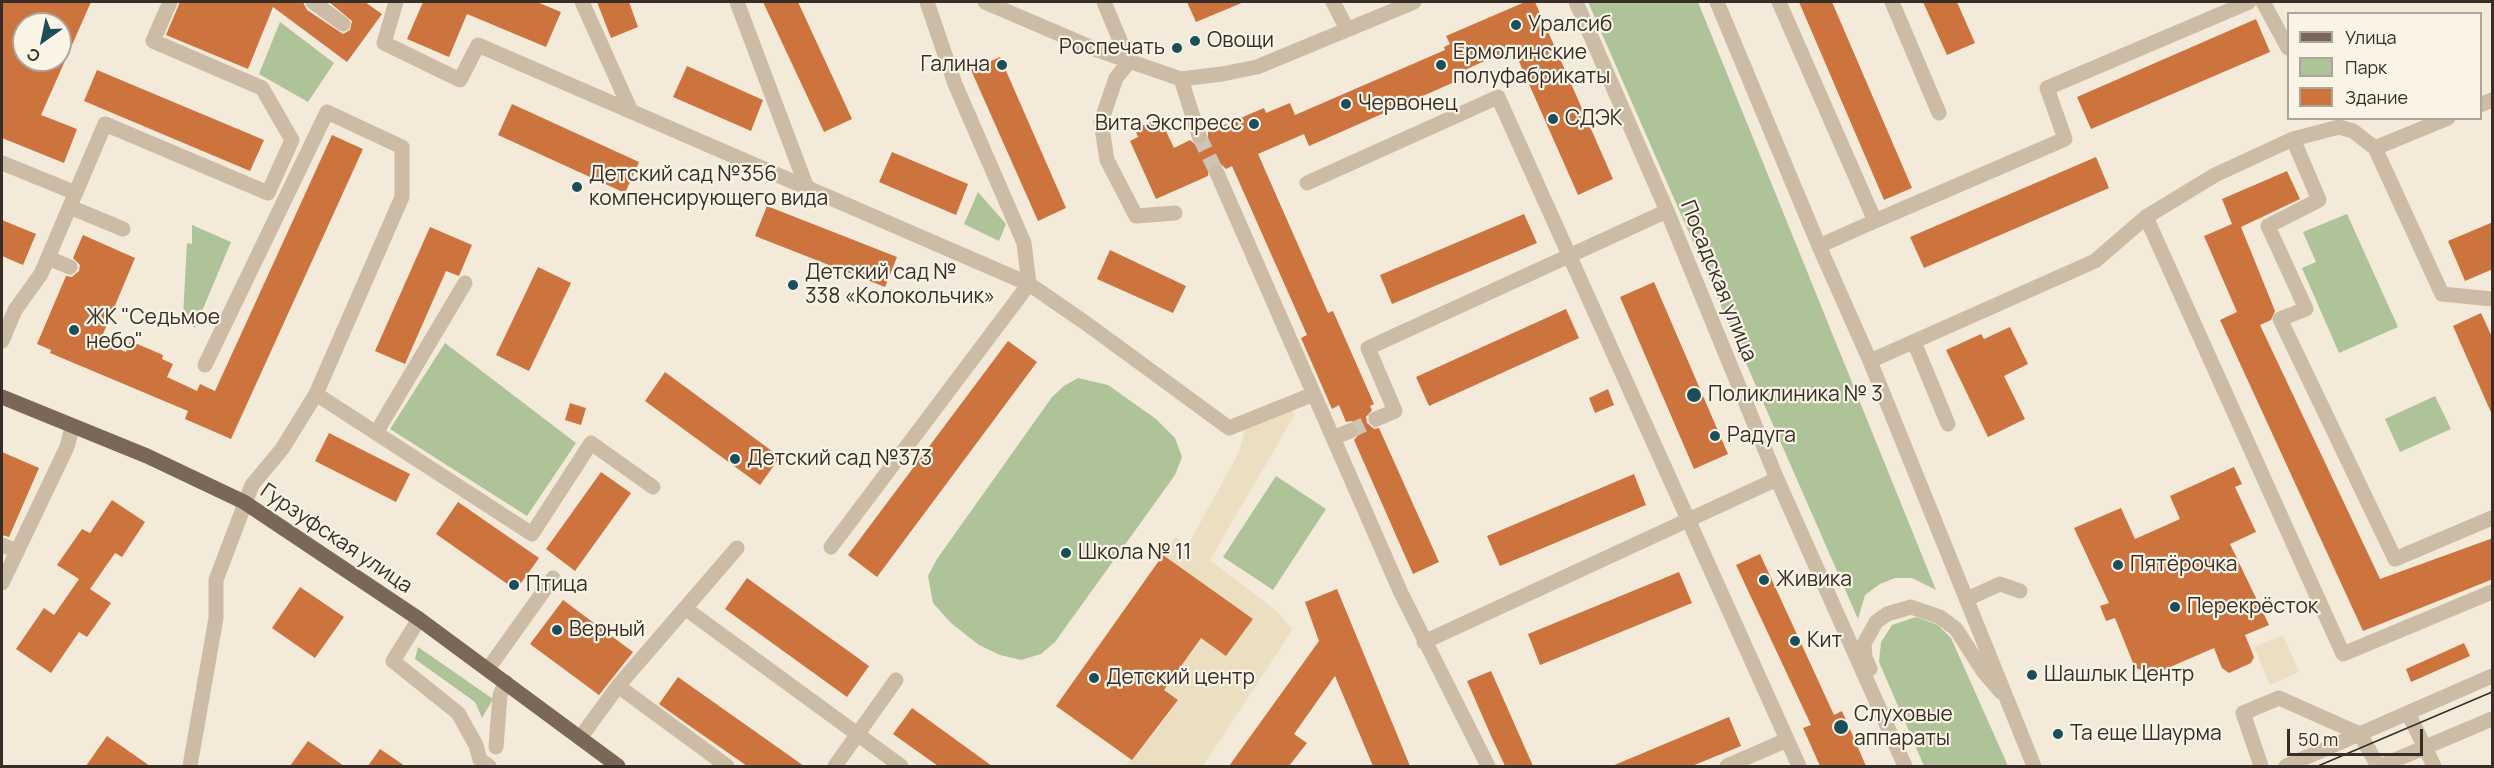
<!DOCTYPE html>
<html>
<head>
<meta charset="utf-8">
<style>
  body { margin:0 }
  #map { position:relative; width:2494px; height:768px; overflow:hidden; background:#f3eada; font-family:Manrope,sans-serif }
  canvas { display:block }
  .frame { position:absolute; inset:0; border:3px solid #372e27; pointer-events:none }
  .legend { position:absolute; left:2287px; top:12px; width:195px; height:108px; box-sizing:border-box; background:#faf4e6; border:2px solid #aca59a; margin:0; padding:8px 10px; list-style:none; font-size:18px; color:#372e27 }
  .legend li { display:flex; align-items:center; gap:12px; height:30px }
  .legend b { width:30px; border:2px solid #aca59a }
  .north { position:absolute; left:12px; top:12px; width:60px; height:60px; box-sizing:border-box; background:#faf4e6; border:2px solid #aca59a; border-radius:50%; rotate:213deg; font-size:16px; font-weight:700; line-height:24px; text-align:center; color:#372e27 }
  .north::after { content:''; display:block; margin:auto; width:21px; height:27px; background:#1a4e5b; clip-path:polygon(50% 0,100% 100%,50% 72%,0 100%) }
  .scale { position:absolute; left:2287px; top:729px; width:136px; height:27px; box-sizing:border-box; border:3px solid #372e27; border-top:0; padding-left:8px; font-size:18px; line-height:21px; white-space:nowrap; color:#372e27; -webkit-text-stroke:4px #faf4e6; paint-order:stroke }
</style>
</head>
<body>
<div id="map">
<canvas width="2494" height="768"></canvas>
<div class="frame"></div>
<ul class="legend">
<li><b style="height:8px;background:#7a6757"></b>Улица</li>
<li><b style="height:16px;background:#afc399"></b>Парк</li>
<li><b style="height:16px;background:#cd733e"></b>Здание</li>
</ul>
<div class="north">С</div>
<div class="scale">50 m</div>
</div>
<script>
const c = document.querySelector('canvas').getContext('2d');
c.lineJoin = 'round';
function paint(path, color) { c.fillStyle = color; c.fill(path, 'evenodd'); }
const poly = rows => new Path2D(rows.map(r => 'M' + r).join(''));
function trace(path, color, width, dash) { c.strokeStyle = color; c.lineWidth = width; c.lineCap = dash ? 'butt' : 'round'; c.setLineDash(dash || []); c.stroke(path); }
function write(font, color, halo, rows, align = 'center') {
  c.font = font + ' Manrope,sans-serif'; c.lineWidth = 4.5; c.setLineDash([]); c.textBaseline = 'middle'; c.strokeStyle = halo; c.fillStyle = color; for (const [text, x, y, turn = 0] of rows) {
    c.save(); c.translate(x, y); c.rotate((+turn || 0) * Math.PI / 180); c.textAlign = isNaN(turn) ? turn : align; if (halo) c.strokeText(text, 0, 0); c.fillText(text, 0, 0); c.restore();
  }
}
const green = poly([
  [1588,2,1698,2,1936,590,1912,578,1895,578,1880,584,1865,595,1858,619],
  [280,22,334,63,308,102,259,74],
  [978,192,1006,224,999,241,964,224],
  [2347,214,2398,327,2339,353,2302,268,2316,262,2303,232],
  [192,225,231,242,195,328,183,317,187,243,192,244],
  [445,343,576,443,527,516,390,429],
  [1078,378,1108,385,1156,419,1175,438,1182,457,1175,475,1055,642,1041,654,1021,660,1000,655,979,645,951,623,933,603,928,576,937,559,1052,397,1064,386],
  [2435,396,2451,429,2400,452,2385,419],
  [1276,476,1326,509,1273,590,1223,557],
  [1916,617,1938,625,1951,638,2008,766,1924,766,1879,662,1881,642,1892,625],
  [418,647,493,699,482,718,475,702,415,659]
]);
const plaza = poly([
  [1290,403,1294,416,1210,560,1274,609,1293,629,1203,766,1125,766,1160,726,1178,700,1164,690,1201,638,1226,656,1252,619,1163,555,1175,537,1188,545,1239,452,1247,421],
  [2283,635,2299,672,2270,685,2254,647]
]);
const building = poly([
  [2,2,91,2,41,115,77,129,64,163,2,138],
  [24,24,60,24,60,60,24,60],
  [180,2,303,2,307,10,343,34,350,30,352,21,329,2,365,2,382,14,347,62,273,7,248,69,166,35],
  [423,2,537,2,561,12,546,47,467,14,449,57,407,39],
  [597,2,629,2,638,27,611,38],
  [763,2,798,2,852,119,824,132],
  [1187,2,1244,2,1196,22],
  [1525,2,1535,2,1613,179,1578,195,1513,48,1456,74,1459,80,1309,146,1304,134,1258,154,1328,313,1333,311,1374,404,1370,406,1372,410,1366,417,1367,423,1374,429,1379,428,1439,562,1413,574,1354,440,1360,433,1359,427,1352,421,1346,422,1339,405,1332,409,1301,338,1307,335,1232,166,1226,169,1222,165,1214,164,1209,168,1208,176,1156,199,1130,141,1138,137,1135,129,1152,121,1155,128,1163,125,1174,148,1190,140,1196,145,1202,145,1208,139,1208,132,1264,108,1266,113,1290,103,1295,115,1445,50,1444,47,1450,44,1446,36],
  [1799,2,1832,2,1912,188,1884,200],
  [1923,2,1957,2,1975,43,1947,55],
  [2256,19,2270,52,2091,129,2077,97],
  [1000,57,1066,208,1038,221,971,70],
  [687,66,763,100,751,131,673,97],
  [97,70,264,140,250,171,84,101],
  [512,104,639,162,625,193,498,135],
  [332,135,363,149,231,439,185,419,188,411,50,353,51,350,37,344,66,276,72,277,79,271,80,265,73,258,83,235,135,258,100,341,126,352,130,341,149,349,163,355,162,359,173,364,167,377,197,391,200,384,215,391],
  [892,152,968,184,956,215,879,182],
  [2096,157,2109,188,1924,268,1910,237],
  [2287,171,2300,199,2241,227,2275,311,2271,320,2260,325,2380,579,2493,538,2493,579,2363,631,2220,320,2237,312,2204,236,2232,224,2222,199],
  [767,206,897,257,885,287,755,236],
  [1524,214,1537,243,1392,304,1380,275],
  [2,220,36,234,23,265,2,256],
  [2493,222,2493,269,2465,281,2448,241],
  [430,227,472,245,459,276,446,271,405,364,375,351],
  [1110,250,1186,286,1173,313,1097,279],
  [538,267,571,283,529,371,496,355],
  [1654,282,1728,454,1694,469,1620,297],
  [1566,309,1579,338,1429,406,1416,377],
  [2481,313,2493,339,2493,417,2453,326],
  [2010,327,2028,364,2004,376,2025,419,1988,437,1946,350,1981,334,1984,339],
  [1008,341,1037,362,877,577,848,555],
  [665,372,780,457,760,485,645,401],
  [1608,389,1614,405,1595,413,1589,398],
  [570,403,586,408,581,425,565,420],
  [329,433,410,474,396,502,315,461],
  [2,452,39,468,9,537,2,535],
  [2234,467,2242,484,2235,487,2256,532,2230,544,2269,625,2245,635,2254,657,2251,663,2229,673,2222,668,2214,648,2154,674,2135,668,2115,618,2106,621,2100,606,2109,603,2074,528,2121,508,2135,539,2180,519,2170,496],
  [601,472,631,493,575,571,546,549],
  [1634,474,1646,505,1500,566,1487,536],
  [112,500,145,522,122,557,115,553,90,589,111,603,87,637,79,632,51,673,16,649,44,608,54,615,79,579,57,565,82,529,90,533],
  [458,502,539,558,516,590,436,534],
  [1760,554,1834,715,1842,711,1866,766,1820,766,1803,728,1811,725,1736,565],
  [1163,555,1253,619,1226,656,1201,638,1164,690,1178,700,1132,760,1056,706],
  [1679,572,1692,603,1540,665,1528,634],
  [747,578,869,666,847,697,725,609],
  [300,587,344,617,315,658,272,628],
  [1337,589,1410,766,1373,766,1335,676,1294,734,1307,743,1289,766,1229,766,1319,641,1305,602],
  [563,600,633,652,599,695,530,644],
  [2464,643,2470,656,2411,682,2406,669],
  [1491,671,1533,766,1505,766,1492,738,1467,681],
  [678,677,804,766,747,766,687,724,659,704],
  [912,708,992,766,938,766,893,734],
  [1729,717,1741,746,1692,766,1612,766],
  [107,736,150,766,86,766],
  [308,741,344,766,290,766],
  [380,749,405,766,368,766]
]);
const minorTunnel = poly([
  [1199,136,1217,173],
  [1350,431,1376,419]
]);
const minor = poly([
  [313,2,343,24],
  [396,2,384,43,460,80,478,45,1029,284],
  [582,2,631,111],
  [737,2,807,188],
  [927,2,955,84,1024,243,1029,284],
  [985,2,1097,50,1181,79,1222,74,1257,67,1414,2],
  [1104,2,1129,62,1116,78,1101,122,1107,160,1136,216,1175,213],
  [1333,2,1347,29],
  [1576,2,1667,211,1777,479,1905,766],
  [1717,2,1819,246,1870,361,2034,766],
  [1779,2,1875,221,1819,246],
  [1892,2,1939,113],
  [2263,2,2288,48],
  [1181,79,1199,136],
  [2480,105,2492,100],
  [2293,139,2319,200,2268,226,2306,309,2280,319,2395,559,2492,518],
  [2375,148,2442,294,2492,299],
  [2,163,76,193],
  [1217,173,1401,593,1488,766],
  [1307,183,1498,97,1799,766],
  [70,207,123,229],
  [2146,217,2343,654,2492,592],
  [1875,221,2065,139,2047,88,2249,2],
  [48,258,70,267],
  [2,341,15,310,41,274,105,124,268,193,292,140,262,88,153,41,170,2],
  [1914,342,1948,424],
  [1870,361,2095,261,2146,217,2215,175,2293,139,2339,127,2353,131,2375,148,2448,118],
  [316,394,532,534,591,443,653,487],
  [1376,419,1395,411,1368,348,1667,211],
  [376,433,465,283],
  [1333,438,1350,431],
  [2,545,17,551],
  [831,547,1029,284,1087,324,1229,428,1314,394],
  [2,583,67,447,72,428],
  [1967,599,2000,584,2020,591],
  [686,609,901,766],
  [419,619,393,661,458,713,476,745,480,760,489,766],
  [1424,642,1777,479],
  [488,669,553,578],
  [1870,669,1865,657,1864,644,1876,622,1887,614,1911,607,1940,617,1956,629,1983,671,2001,692],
  [618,686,727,766],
  [2408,713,2434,766],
  [580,738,618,686,737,548],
  [496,747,500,695,506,682],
  [190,766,216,618,216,580,252,485,282,449,316,394,402,197,402,147,327,112,205,365],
  [835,766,896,680],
  [1727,766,1787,740],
  [2261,766,2243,713,2279,698,2360,734,2378,766],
  [2286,766,2492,676],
  [2381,766,2492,719]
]);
const major = poly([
  [2,397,147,456,244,502,419,619,618,766]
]);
const tram = poly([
  [2318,766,2492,692]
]);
const markers = [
  [1516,25,6,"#1a4e5b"],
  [1195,41,6,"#1a4e5b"],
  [1177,48,6,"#1a4e5b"],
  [1002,65,6,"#1a4e5b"],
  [1441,65,6,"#1a4e5b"],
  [1346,104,6,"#1a4e5b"],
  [1553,119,6,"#1a4e5b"],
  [1254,124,6,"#1a4e5b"],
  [577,187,6,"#1a4e5b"],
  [793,285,6,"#1a4e5b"],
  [74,330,6,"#1a4e5b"],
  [1694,395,8,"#1a4e5b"],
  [1715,436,6,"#1a4e5b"],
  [735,459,6,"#1a4e5b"],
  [1066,553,6,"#1a4e5b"],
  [2118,565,6,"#1a4e5b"],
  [1764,580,6,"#1a4e5b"],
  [514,585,6,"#1a4e5b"],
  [2175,607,6,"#1a4e5b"],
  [557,630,6,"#1a4e5b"],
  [1795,641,6,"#1a4e5b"],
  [2032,675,6,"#1a4e5b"],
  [1094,678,6,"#1a4e5b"],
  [1841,727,8,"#1a4e5b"],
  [2058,734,6,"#1a4e5b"]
];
const poiNames = [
  ["Уралсиб",1528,25],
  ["Овощи",1207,41],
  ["Роспечать",1165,48,"right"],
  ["Ермолинские",1453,53],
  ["полуфабрикаты",1453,77],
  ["Галина",990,65,"right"],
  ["Червонец",1358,104],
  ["СДЭК",1565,119],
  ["Вита Экспресс",1242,124,"right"],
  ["Детский сад №356",589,175],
  ["компенсирующего вида",589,199],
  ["Детский сад №",805,273],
  ["338 «Колокольчик»",805,297],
  ["ЖК \"Седьмое",86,318],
  ["небо\"",86,342],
  ["Поликлиника № 3",1708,395],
  ["Радуга",1727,436],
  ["Детский сад №373",747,459],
  ["Школа № 11",1078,553],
  ["Пятёрочка",2130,565],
  ["Живика",1776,580],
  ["Птица",526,585],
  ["Перекрёсток",2187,607],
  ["Верный",569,630],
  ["Кит",1807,641],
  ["Шашлык Центр",2044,675],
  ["Детский центр",1106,678],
  ["Слуховые",1854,715],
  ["аппараты",1854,739],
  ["Та еще Шаурма",2070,734]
];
const streetNames = [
  ["Посадская улица",1718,281,68],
  ["Гурзуфская улица",336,539,34]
];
paint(green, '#afc399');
paint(plaza, '#ecdec0');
paint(building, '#cd733e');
trace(minorTunnel, '#cdc4b6', 15, [15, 8]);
trace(minor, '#ccbca5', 15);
trace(major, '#7a6757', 15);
trace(tram, '#372e27', 1.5);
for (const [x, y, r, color] of markers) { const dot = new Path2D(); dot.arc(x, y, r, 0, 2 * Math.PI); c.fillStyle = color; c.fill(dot); trace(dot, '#faf4e6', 2); }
write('21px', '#372e27', '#faf4e6', poiNames, 'left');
write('21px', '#372e27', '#faf4e6', streetNames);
</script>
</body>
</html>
